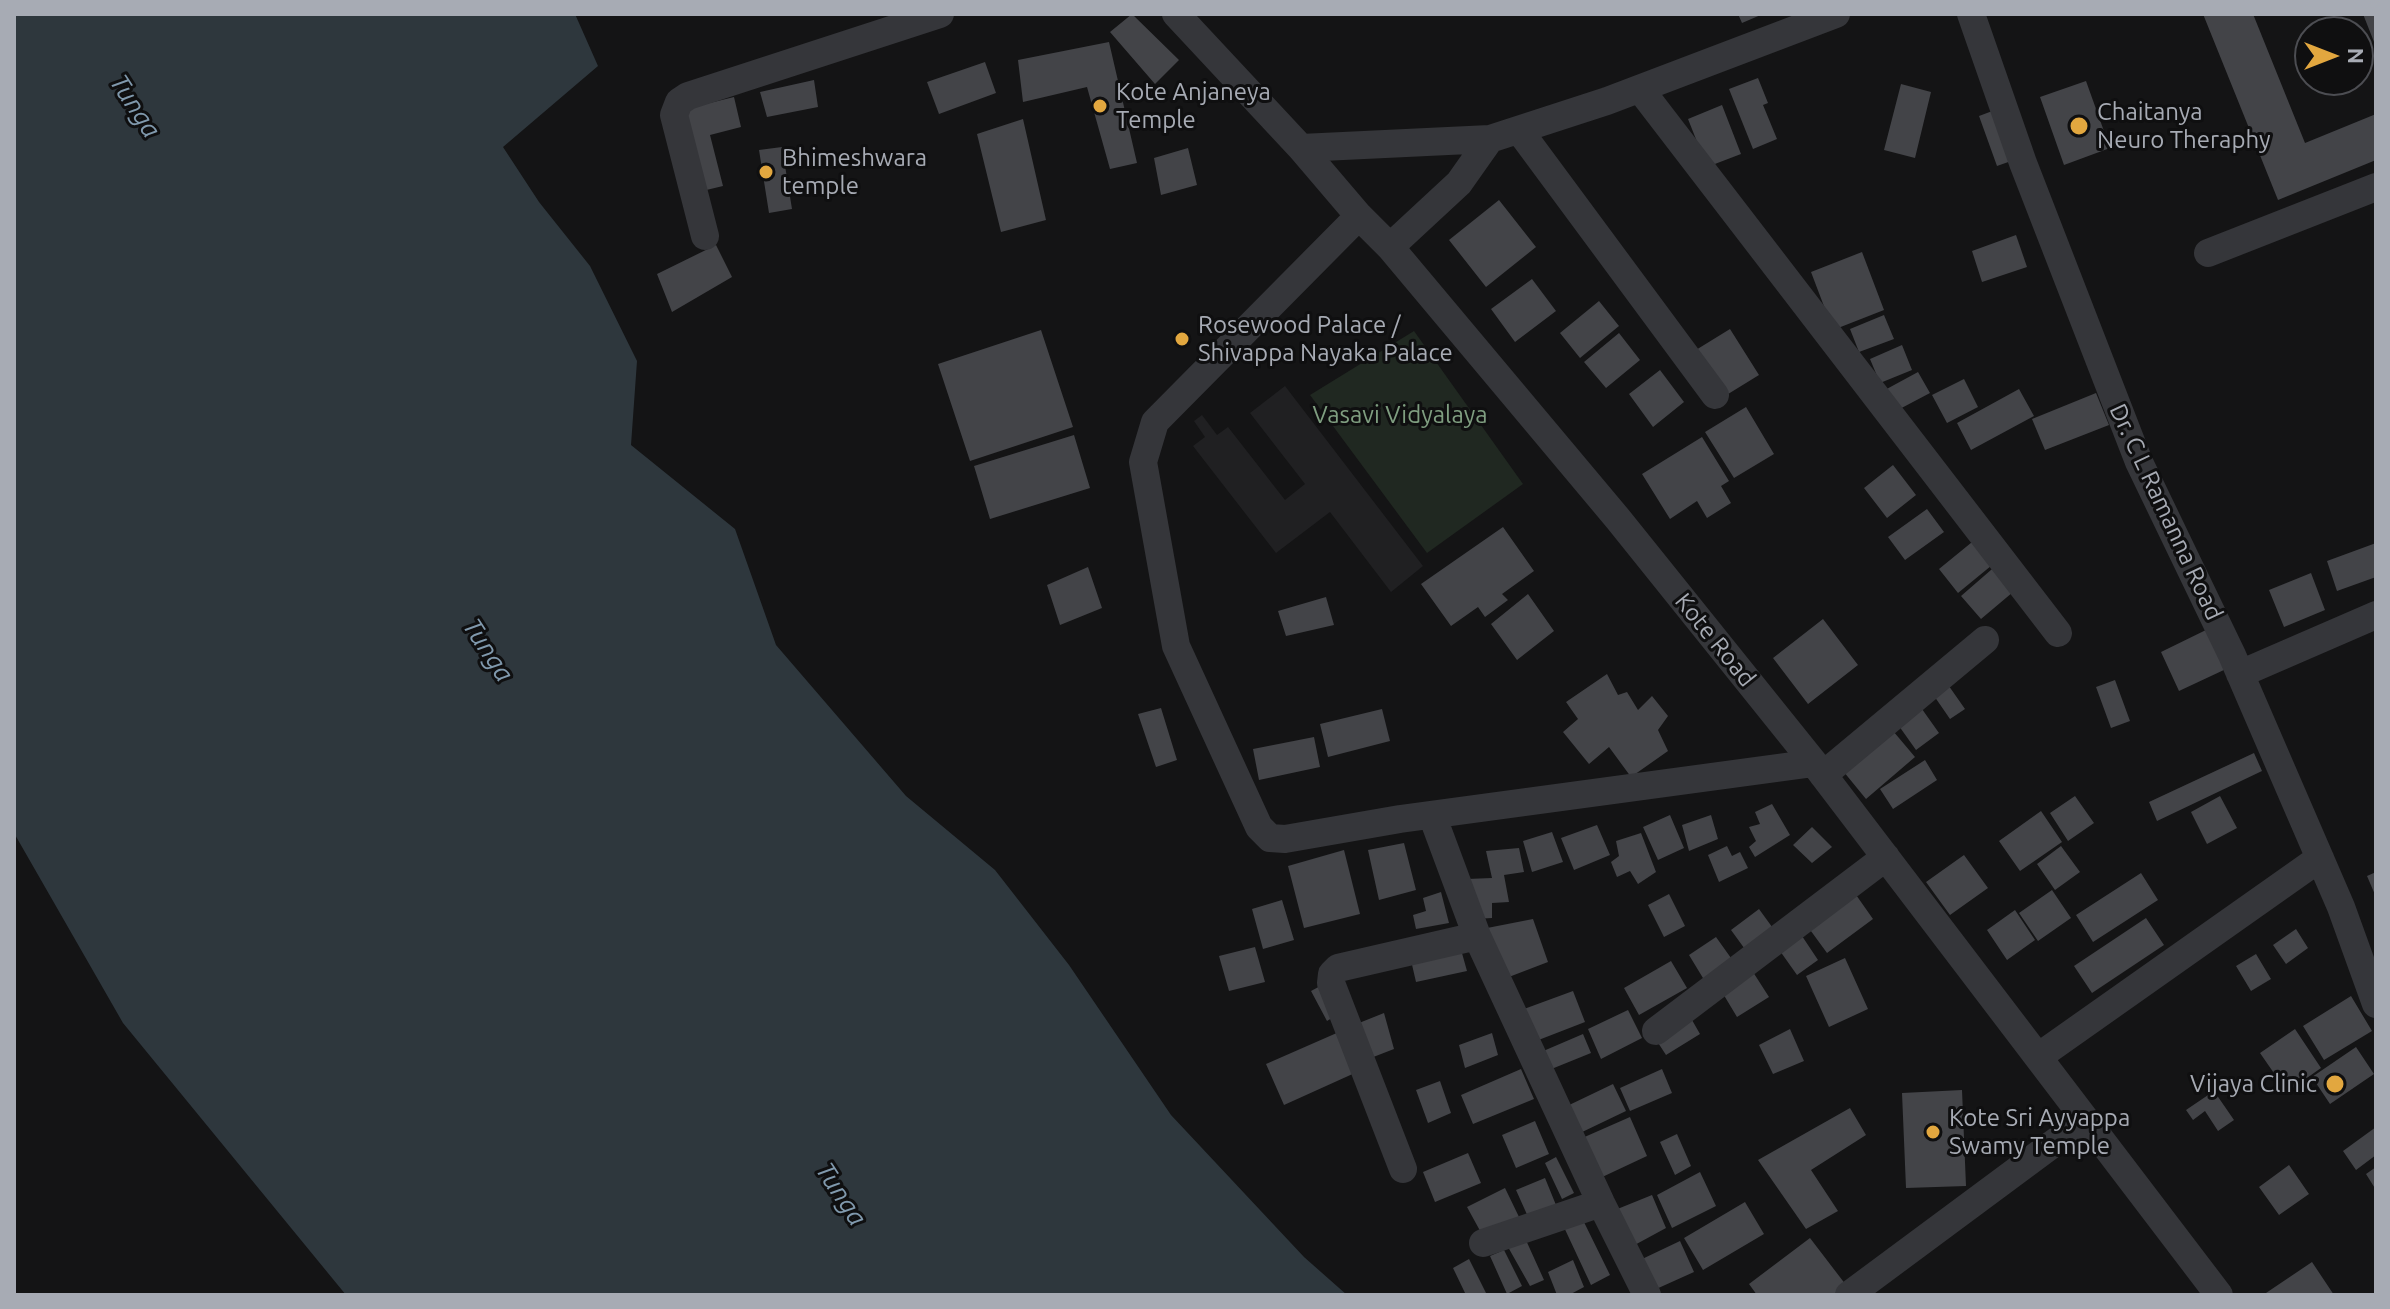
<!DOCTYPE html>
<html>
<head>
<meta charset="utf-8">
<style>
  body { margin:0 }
  #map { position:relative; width:2390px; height:1309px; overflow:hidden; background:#141415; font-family:Ubuntu,sans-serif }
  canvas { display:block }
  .frame { position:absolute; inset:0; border:16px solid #a7abb4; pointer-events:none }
  .north { position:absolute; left:2294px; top:16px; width:80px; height:80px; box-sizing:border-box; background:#0f0f10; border:2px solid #4c4d52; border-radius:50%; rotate:90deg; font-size:22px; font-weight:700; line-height:32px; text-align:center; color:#a7abb4 }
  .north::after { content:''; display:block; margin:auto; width:28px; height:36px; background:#e2a73f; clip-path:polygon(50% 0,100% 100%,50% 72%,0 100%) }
</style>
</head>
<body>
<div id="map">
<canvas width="2390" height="1309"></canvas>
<div class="frame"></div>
<div class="north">N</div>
</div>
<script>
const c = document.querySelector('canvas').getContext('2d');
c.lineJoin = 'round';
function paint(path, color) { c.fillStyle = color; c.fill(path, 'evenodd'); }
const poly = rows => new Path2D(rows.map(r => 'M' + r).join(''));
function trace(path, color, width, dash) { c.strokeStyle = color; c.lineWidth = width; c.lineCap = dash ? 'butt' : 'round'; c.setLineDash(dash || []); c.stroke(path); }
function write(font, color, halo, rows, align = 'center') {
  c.font = font + ' Ubuntu,sans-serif'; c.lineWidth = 6; c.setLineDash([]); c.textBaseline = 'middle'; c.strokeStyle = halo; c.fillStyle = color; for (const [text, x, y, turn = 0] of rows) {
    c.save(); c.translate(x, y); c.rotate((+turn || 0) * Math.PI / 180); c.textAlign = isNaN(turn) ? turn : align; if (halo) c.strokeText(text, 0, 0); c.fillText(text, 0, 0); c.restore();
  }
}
const built = poly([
  [1285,386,1423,566,1391,592,1330,512,1276,553,1193,446,1205,437,1194,421,1202,415,1217,435,1228,427,1285,500,1305,484,1250,413]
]);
const green = poly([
  [1414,331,1523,484,1427,553,1310,395]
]);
const water = poly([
  [14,14,575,14,598,66,503,147,539,202,590,266,637,361,631,445,735,529,776,645,906,796,995,870,1069,965,1171,1115,1304,1257,1347,1295,346,1295,123,1023,14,833]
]);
const building = poly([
  [1132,14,1179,60,1155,84,1110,32],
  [1738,14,1763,14,1742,23],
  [2203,14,2253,14,2305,143,2376,114,2376,160,2278,200],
  [2363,14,2376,14,2376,47],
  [1109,42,1137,163,1110,169,1087,87,1023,102,1018,60],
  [985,62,996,93,939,114,927,82],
  [1758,78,1768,103,1763,105,1777,139,1753,149,1729,89],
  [814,80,818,107,767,117,760,92],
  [2086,81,2110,148,2064,165,2040,97],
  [1901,84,1931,92,1915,158,1884,150],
  [734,97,741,127,710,135,723,186,698,192,677,111],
  [1722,105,1741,154,1707,167,1688,119],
  [1995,110,2014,160,1997,166,1979,116],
  [1023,119,1046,220,1001,232,977,134],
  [782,147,792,209,769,213,759,150],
  [1188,148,1197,185,1161,195,1154,158],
  [1499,200,1536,247,1486,287,1449,240],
  [2016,235,2027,267,1982,282,1972,251],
  [716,245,732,277,672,312,657,274],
  [1862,252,1884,310,1833,330,1811,272],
  [1532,279,1556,311,1515,342,1491,309],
  [1599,301,1619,326,1580,358,1560,333],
  [1884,315,1894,339,1859,352,1850,329],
  [1730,329,1759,375,1720,399,1691,353],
  [1041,330,1073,427,970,461,938,364],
  [1619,333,1640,360,1606,388,1584,362],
  [1902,345,1912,370,1880,383,1870,359],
  [1660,370,1684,402,1653,427,1629,394],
  [1918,372,1930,393,1894,412,1883,391],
  [1964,379,1978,407,1947,423,1932,395],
  [2019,389,2034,416,1971,450,1957,423],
  [2096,393,2109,425,2045,450,2032,419],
  [1746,407,1774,454,1734,478,1705,432],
  [1074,435,1090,488,990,519,974,466],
  [1702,437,1729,481,1721,486,1731,503,1707,518,1697,501,1670,519,1642,474],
  [1893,465,1916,495,1887,518,1864,488],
  [1927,509,1944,532,1905,560,1888,537],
  [1503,527,1534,571,1502,594,1508,600,1485,617,1478,607,1451,626,1421,584],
  [1977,538,1997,561,1958,593,1939,569],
  [2376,543,2376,577,2337,591,2327,561],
  [1999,563,2019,587,1981,619,1961,596],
  [1088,567,1102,608,1060,625,1047,585],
  [2311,573,2325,610,2284,627,2269,590],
  [1528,594,1554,631,1517,660,1491,624],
  [1326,597,1334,625,1286,636,1278,611],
  [1823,619,1858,665,1808,704,1773,658],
  [2208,629,2226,669,2179,691,2161,652],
  [1607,674,1618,695,1627,692,1638,710,1652,696,1668,716,1658,730,1668,751,1631,777,1609,747,1589,764,1563,732,1578,719,1566,702],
  [1944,679,1965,709,1950,719,1930,690],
  [2115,680,2130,721,2111,728,2096,687],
  [1917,702,1939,733,1916,750,1894,719],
  [1161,708,1177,760,1156,767,1138,714],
  [1382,709,1390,741,1328,757,1320,724],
  [1888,725,1915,757,1866,799,1839,766],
  [1314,737,1320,767,1259,780,1253,749],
  [2254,753,2262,771,2157,821,2149,802],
  [1925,760,1937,780,1893,809,1880,789],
  [2075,796,2094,823,2068,841,2050,813],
  [2220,796,2237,828,2207,844,2191,812],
  [1772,804,1790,835,1755,857,1749,847,1756,841,1749,827,1760,824,1755,812],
  [2041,811,2062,842,2020,871,1999,841],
  [1670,815,1684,848,1658,860,1643,827],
  [1711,815,1718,839,1689,851,1682,825],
  [1597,825,1610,855,1574,870,1561,838],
  [1812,827,1832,847,1812,863,1793,845],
  [1552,832,1563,862,1532,872,1523,841],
  [1641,833,1656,872,1638,884,1630,871,1617,877,1611,862,1619,856,1616,841],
  [1404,843,1416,890,1379,900,1368,850],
  [1727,846,1732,856,1740,852,1748,868,1719,882,1708,855],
  [2061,846,2080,872,2055,890,2037,864],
  [1519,848,1524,872,1504,875,1509,902,1492,903,1492,918,1474,919,1467,879,1492,878,1486,851],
  [1344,850,1360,914,1304,928,1288,866],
  [1964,855,1988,888,1950,915,1926,882],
  [2376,872,2376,897,2367,876],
  [2141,873,2158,900,2093,942,2076,915],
  [2052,890,2071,918,2038,941,2019,913],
  [1441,892,1449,923,1416,929,1413,915,1426,911,1423,898],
  [1854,892,1873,919,1827,953,1808,927],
  [1669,894,1685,926,1664,937,1648,905],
  [1282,900,1294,940,1263,949,1252,909],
  [1759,909,1775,931,1747,952,1731,930],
  [2015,910,2035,940,2007,960,1987,930],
  [2146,918,2164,945,2092,993,2074,966],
  [1533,919,1548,962,1501,980,1482,929],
  [2296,929,2308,948,2286,964,2273,945],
  [1802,936,1818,960,1797,975,1780,951],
  [1716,937,1731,958,1706,983,1689,955],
  [1460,946,1467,971,1416,982,1410,956],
  [1255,947,1265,982,1229,991,1219,956],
  [2256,954,2271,979,2251,991,2236,966],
  [1845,958,1868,1009,1829,1027,1806,976],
  [1671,961,1687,988,1639,1015,1624,988],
  [1753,972,1769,997,1737,1017,1722,992],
  [1324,984,1340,1013,1327,1021,1311,991],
  [1573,991,1585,1022,1536,1041,1524,1009],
  [2351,996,2372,1031,2324,1060,2303,1026],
  [1628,1010,1642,1038,1601,1059,1588,1029],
  [1384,1013,1394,1049,1363,1061,1349,1027],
  [1688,1013,1700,1034,1666,1055,1653,1035],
  [1790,1029,1804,1061,1773,1074,1759,1045],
  [2295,1029,2321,1068,2287,1092,2260,1053],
  [1339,1032,1357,1072,1284,1105,1266,1064],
  [1492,1033,1498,1055,1465,1068,1459,1045],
  [1583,1034,1591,1053,1549,1070,1541,1052],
  [2356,1047,2374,1074,2330,1104,2312,1077],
  [1521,1069,1534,1099,1473,1124,1461,1095],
  [1662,1069,1672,1093,1630,1111,1620,1088],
  [1440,1081,1451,1113,1428,1123,1416,1090],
  [1613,1084,1626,1111,1578,1134,1565,1107],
  [1962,1090,1966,1186,1906,1188,1902,1093],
  [2214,1091,2234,1120,2218,1131,2205,1111,2193,1120,2186,1110],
  [1850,1108,1866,1135,1811,1170,1838,1211,1806,1229,1758,1160],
  [1630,1117,1647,1156,1598,1179,1580,1139],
  [1535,1121,1549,1154,1516,1168,1502,1135],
  [2376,1127,2376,1155,2356,1170,2343,1151],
  [1677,1134,1691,1166,1675,1175,1660,1142],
  [1468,1153,1481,1183,1435,1202,1423,1172],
  [1556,1157,1574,1193,1562,1199,1545,1163],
  [2289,1165,2309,1194,2279,1215,2259,1187],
  [2376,1167,2376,1190,2366,1174],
  [1700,1172,1716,1206,1672,1228,1657,1195],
  [1545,1178,1556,1205,1529,1219,1516,1190],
  [1505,1188,1520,1219,1484,1238,1467,1207],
  [1652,1195,1666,1228,1631,1247,1615,1210],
  [1745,1202,1764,1234,1703,1270,1684,1238],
  [1580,1214,1610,1275,1591,1285,1562,1223],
  [1525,1238,1544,1280,1530,1286,1508,1247],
  [1810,1238,1846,1285,1833,1295,1757,1295,1749,1284],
  [1680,1241,1694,1272,1654,1290,1640,1260],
  [1504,1250,1522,1286,1507,1294,1490,1256],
  [1469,1259,1487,1295,1466,1295,1453,1268],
  [1573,1260,1584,1287,1569,1295,1557,1295,1548,1272],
  [2312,1262,2334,1295,2263,1295]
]);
const minor = poly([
  [1176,14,1301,148,1359,216,1390,247,1618,519,1814,763,2219,1295],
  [1971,14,2023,163,2139,462,2232,655,2341,907,2376,1004],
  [1640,89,2058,633],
  [1519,130,1715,395],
  [1301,148,1490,139,1607,101,1836,14],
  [1359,216,1155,422,1143,462,1176,646,1259,827,1270,838,1285,839,1400,819,1814,763],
  [705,236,674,115,679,102,688,96,940,14],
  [1390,247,1459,183,1490,139],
  [2208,253,2376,187],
  [2240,674,2376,615],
  [1823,775,1985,640],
  [1432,815,1477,936,1601,1203,1647,1295],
  [1656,1031,1886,857],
  [2038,1057,2320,858],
  [1403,1169,1331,983,1332,974,1338,968,1477,936],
  [1483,1243,1601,1203],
  [1849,1295,2085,1120]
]);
const markers = [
  [1100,106,8,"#e2a73f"],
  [2079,126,10,"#e2a73f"],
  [766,172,8,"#e2a73f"],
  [1182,339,8,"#e2a73f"],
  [2335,1084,10,"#e2a73f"],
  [1933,1132,8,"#e2a73f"]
];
const poiNames = [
  ["Kote Anjaneya",1116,92],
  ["Temple",1116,120],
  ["Chaitanya",2097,112],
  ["Neuro Theraphy",2097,140],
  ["Bhimeshwara",782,158],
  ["temple",782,186],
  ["Rosewood Palace /",1198,325],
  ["Shivappa Nayaka Palace",1198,353],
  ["Vijaya Clinic",2317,1084,"right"],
  ["Kote Sri Ayyappa",1949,1118],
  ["Swamy Temple",1949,1146]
];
const parkNames = [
  ["Vasavi Vidyalaya",1400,415]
];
const streetNames = [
  ["Dr. C L Ramanna Road",2166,512,65],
  ["Kote Road",1715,640,51]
];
const waterNames = [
  ["Tunga",135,106,57],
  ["Tunga",488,650,57],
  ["Tunga",841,1194,57]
];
paint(built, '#202022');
paint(green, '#202821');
paint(water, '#2e373d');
paint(building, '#434448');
trace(minor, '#35363a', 28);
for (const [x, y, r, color] of markers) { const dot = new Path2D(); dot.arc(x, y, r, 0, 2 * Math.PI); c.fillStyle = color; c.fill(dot); trace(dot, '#0f0f10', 3); }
write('24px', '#a7abb4', '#0f0f10', poiNames, 'left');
write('24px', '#7f9e80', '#0f0f10', parkNames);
write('24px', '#a7abb4', '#0f0f10', streetNames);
write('italic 26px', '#8099ad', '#0f0f10', waterNames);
</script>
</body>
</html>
